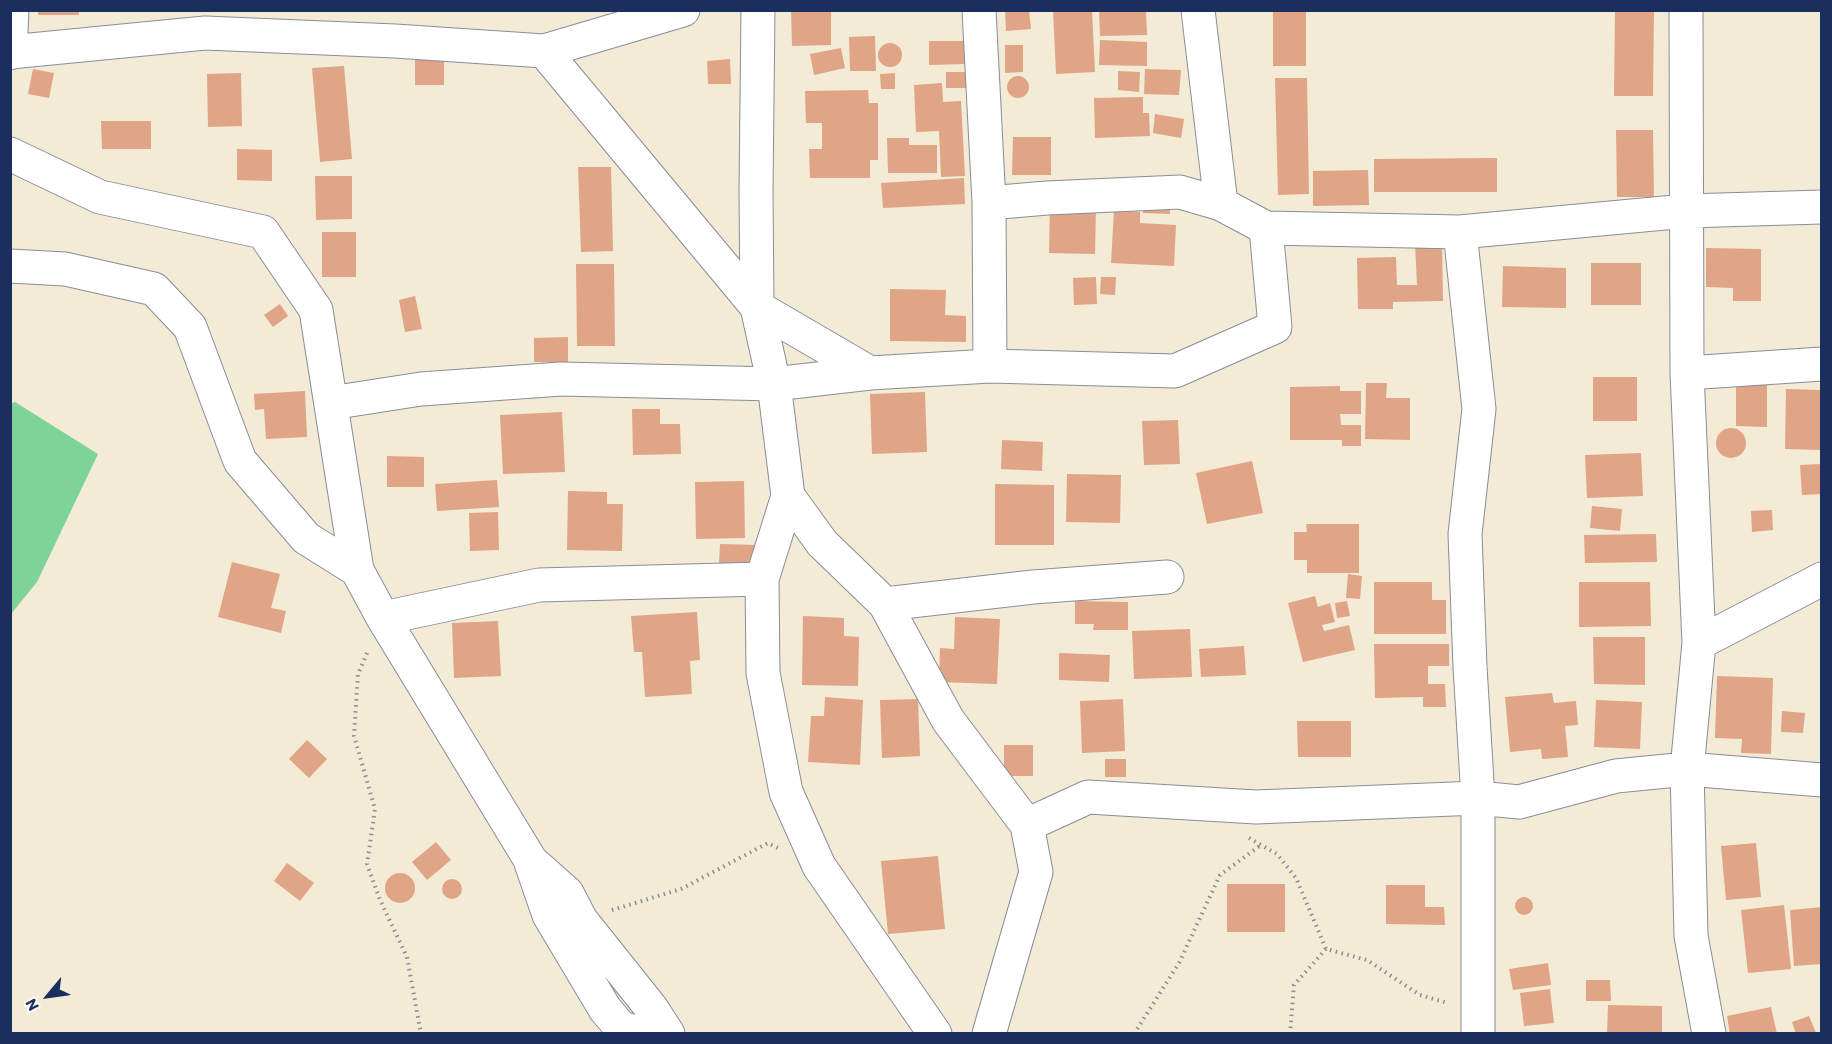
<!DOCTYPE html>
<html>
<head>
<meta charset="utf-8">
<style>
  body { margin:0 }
  #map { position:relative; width:1832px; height:1044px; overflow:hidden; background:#f3ebd5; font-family:Itim,sans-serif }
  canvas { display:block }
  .frame { position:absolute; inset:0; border:12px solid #1b2f5e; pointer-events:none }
  .north { position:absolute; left:18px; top:966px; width:60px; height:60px; -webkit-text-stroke:4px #fdfcf7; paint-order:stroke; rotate:241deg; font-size:16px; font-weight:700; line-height:24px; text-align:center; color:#1b2f5e }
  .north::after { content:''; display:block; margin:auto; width:21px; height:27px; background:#1b2f5e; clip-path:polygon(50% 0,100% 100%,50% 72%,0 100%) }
</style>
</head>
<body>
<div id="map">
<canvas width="1832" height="1044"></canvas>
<div class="frame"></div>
<div class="north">N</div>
</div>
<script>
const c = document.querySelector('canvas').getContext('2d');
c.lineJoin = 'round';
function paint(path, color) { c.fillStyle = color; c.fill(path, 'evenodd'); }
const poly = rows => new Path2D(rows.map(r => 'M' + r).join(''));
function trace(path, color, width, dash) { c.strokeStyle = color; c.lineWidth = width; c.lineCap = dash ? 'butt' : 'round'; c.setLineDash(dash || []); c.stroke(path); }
const green = poly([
  [15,402,98,454,37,582,11,614,10,404]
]);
const building = poly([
  [38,10,79,10,79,15,38,15],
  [791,10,831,10,831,45,792,46],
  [1005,10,1029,10,1031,29,1006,31],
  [1053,10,1092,10,1095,72,1056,74],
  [1099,10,1146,10,1147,35,1100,36],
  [1273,10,1306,10,1306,66,1273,66],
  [1615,10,1654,10,1653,96,1614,96],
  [875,36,876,71,850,71,849,37],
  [1100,40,1147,42,1147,66,1099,65],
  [929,41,964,41,965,64,929,65],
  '878 55a12 12 0 1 1 24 0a12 12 0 1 1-24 0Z',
  [1005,45,1023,45,1023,72,1005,73],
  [841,48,845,68,814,75,810,54],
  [415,59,444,60,444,85,415,85],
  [730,59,731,84,708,84,707,61],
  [344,66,352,159,320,162,312,68],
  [33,69,54,73,49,98,28,94],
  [1145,69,1181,70,1179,95,1144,94],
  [1118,71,1140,72,1139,92,1118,90],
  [946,72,967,72,967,88,946,88],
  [241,73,242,126,208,127,207,74],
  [895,73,895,89,881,89,880,74],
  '1007 87a11 11 0 1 1 22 0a11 11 0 1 1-22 0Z',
  [1275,78,1307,78,1309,194,1278,195],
  [942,83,943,102,961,101,965,176,941,177,939,131,916,132,914,85],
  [868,90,869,103,878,103,878,160,870,160,870,178,810,178,809,149,822,149,822,123,806,123,805,91],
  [1143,97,1143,113,1149,113,1150,136,1095,138,1094,98],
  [1155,114,1184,119,1181,138,1153,133],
  [101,121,151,121,151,149,102,149],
  [1616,130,1653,130,1654,197,1617,197],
  [1013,137,1051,137,1051,175,1012,175],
  [887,138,909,138,909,145,937,145,937,173,888,173],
  [237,149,272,150,272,181,237,180],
  [1497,158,1497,192,1374,192,1374,159],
  [578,167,611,167,613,251,581,252],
  [1368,170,1369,205,1313,206,1313,171],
  [315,176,352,176,352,219,316,220],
  [964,178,965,204,883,208,881,183],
  [1144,199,1170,200,1170,214,1143,213],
  [1050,206,1096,207,1095,254,1049,253],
  [1114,210,1140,212,1140,223,1176,225,1174,266,1111,263],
  [322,232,356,232,356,277,322,277],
  [1415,244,1442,244,1443,301,1393,302,1393,309,1358,309,1357,258,1396,257,1397,285,1417,285],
  [1706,248,1761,249,1761,301,1733,301,1733,288,1706,287],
  [1591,263,1641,263,1641,305,1591,305],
  [576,264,614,264,615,346,577,346],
  [1503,266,1566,268,1566,308,1502,307],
  [1096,277,1097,304,1074,305,1073,278],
  [1101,277,1116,277,1115,295,1100,294],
  [890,289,946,290,945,315,966,316,966,342,890,341],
  [415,296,422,329,405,332,399,300],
  [280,304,288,316,273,327,264,315],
  [568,337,568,362,534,362,534,338],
  [1593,377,1637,377,1637,421,1593,421],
  [1736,378,1767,379,1767,427,1736,426],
  [1366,383,1387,383,1386,398,1410,398,1410,440,1365,439],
  [1340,386,1340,391,1361,391,1361,414,1340,414,1341,425,1361,425,1361,446,1342,446,1342,440,1290,440,1290,387],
  [1786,389,1822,390,1822,450,1785,449],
  [305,391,307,437,266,439,264,409,255,410,254,394],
  [925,392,927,452,872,454,870,394],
  [632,409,660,409,660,424,680,424,681,454,633,455],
  [562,412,565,472,503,474,500,415],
  [1178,420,1180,464,1144,465,1142,421],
  '1716 443a15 15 0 1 1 30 0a15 15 0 1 1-30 0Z',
  [1002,440,1043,442,1042,471,1001,469],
  [1641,453,1643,496,1587,498,1585,455],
  [387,456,424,457,424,487,387,487],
  [1252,461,1263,513,1207,524,1196,473],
  [1822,464,1822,494,1802,495,1800,465],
  [1067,474,1121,475,1120,523,1066,522],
  [497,480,499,507,437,511,435,484],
  [744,481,745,538,696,539,695,482],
  [995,484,1054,485,1054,545,995,545],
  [568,491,607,492,607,504,623,504,622,551,567,550],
  [1592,506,1622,509,1620,531,1590,528],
  [1772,510,1773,530,1752,532,1751,511],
  [498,512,499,550,470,551,469,513],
  [1306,524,1359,524,1359,573,1307,573,1307,560,1294,560,1294,532,1307,532],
  [1656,534,1657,562,1585,563,1584,535],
  [720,544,758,545,757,565,719,564],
  [232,562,280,574,271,608,286,611,281,633,218,617],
  [1348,574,1362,576,1360,599,1346,598],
  [1374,582,1432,582,1432,600,1446,600,1446,634,1374,634],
  [1579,582,1650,582,1651,626,1579,627],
  [1315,596,1318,607,1330,603,1335,622,1322,625,1324,631,1349,625,1355,650,1303,662,1288,603],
  [1075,601,1128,602,1128,630,1093,630,1094,624,1075,624],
  [1347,601,1350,616,1337,618,1335,603],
  [697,612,700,660,690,661,692,694,645,697,642,652,634,652,631,616],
  [803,616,844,618,844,636,859,637,858,686,802,685],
  [955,617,1000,619,997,684,939,682,940,648,954,649],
  [498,621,501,676,454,678,452,623],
  [1190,629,1192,677,1134,679,1132,631],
  [1593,637,1645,637,1645,685,1594,684],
  [1374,644,1449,644,1449,666,1428,666,1428,684,1445,684,1446,707,1423,707,1423,697,1375,698],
  [1244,646,1246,675,1201,677,1199,649],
  [1059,653,1110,655,1109,682,1059,680],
  [1717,676,1773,678,1771,754,1741,753,1742,739,1715,738],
  [1552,693,1554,703,1576,701,1578,725,1565,726,1568,757,1542,759,1541,749,1510,752,1505,697],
  [825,697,863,700,860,765,808,762,811,716,824,716],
  [918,699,920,756,882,758,880,700],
  [1123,699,1125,751,1082,753,1080,701],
  [1596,700,1642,702,1640,749,1594,747],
  [1782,711,1805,713,1803,733,1781,732],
  [1297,721,1351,721,1351,757,1298,757],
  [307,740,327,759,309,778,289,759],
  [1004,745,1033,745,1033,776,1004,776],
  [1105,759,1126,759,1126,777,1105,777],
  [436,842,451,860,427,880,412,862],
  [1756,843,1761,897,1726,900,1721,846],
  [938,856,945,929,888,934,881,861],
  [287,863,314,883,300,901,274,881],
  '385 888a15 15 0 1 1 30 0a15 15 0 1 1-30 0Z',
  '442 889a10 10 0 1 1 20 0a10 10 0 1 1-20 0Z',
  [1227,884,1285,884,1285,932,1227,932],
  [1386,885,1425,885,1425,907,1444,907,1445,925,1386,924],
  '1515 906a9 9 0 1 1 18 0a9 9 0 1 1-18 0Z',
  [1784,905,1791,969,1748,973,1741,910],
  [1822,907,1822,964,1794,966,1790,910],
  [1548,963,1551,985,1513,990,1509,969],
  [1586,980,1610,980,1611,1001,1586,1001],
  [1550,989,1554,1023,1524,1026,1520,993],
  [1608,1005,1662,1006,1662,1034,1607,1034],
  [1771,1007,1777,1034,1730,1034,1727,1016],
  [1809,1016,1816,1033,1796,1034,1792,1022]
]);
const path = poly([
  [367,653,358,674,354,736,375,809,367,864,380,900,407,957,421,1034],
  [1249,838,1277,854,1296,878,1326,949,1367,960,1420,995,1448,1003],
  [612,910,681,889,768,843,778,848],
  [1134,1034,1179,963,1220,875,1261,845],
  [1290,1034,1294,985,1326,949]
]);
const minor = poly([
  [758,10,756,191,757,307,774,384,788,496,822,543,885,604,948,720,1027,825,1036,872,989,1034],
  [979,10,989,203,990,366],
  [1198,10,1221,204],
  [1686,10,1687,373,1699,643,1687,769,1691,936,1709,1034],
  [544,51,757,307,870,373],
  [10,52,205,33,395,41,544,51,683,10],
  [10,53,12,10],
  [10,154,100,197,263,232,316,310,357,570,383,618,531,861,567,893,581,920,652,1009,668,1034],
  [989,203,1047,198,1180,192,1221,204,1266,228,1460,232,1686,211,1822,207],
  [1460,232,1479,409,1465,534,1470,667,1478,798,1478,1034],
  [10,266,65,269,154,289,190,327,240,461,306,538,357,570],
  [1687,373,1822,364],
  [331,403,421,389,561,379,774,384,870,373,990,366,1175,371,1275,327,1266,228],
  [788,496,762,579,763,673,786,792,819,866,935,1034],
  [885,604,1033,587,1167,577],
  [383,618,539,585,762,579],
  [1699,643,1822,579],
  [1027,825,1088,797,1256,807,1478,798,1519,802,1616,776,1687,769,1822,780],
  [531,863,549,915,605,1009,621,1028,643,1034]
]);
paint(green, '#7ed498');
paint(building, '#e0a486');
trace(minor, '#878d9a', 35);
trace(path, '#878d9a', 4, [1.5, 4.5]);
trace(minor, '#fff', 33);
</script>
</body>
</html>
